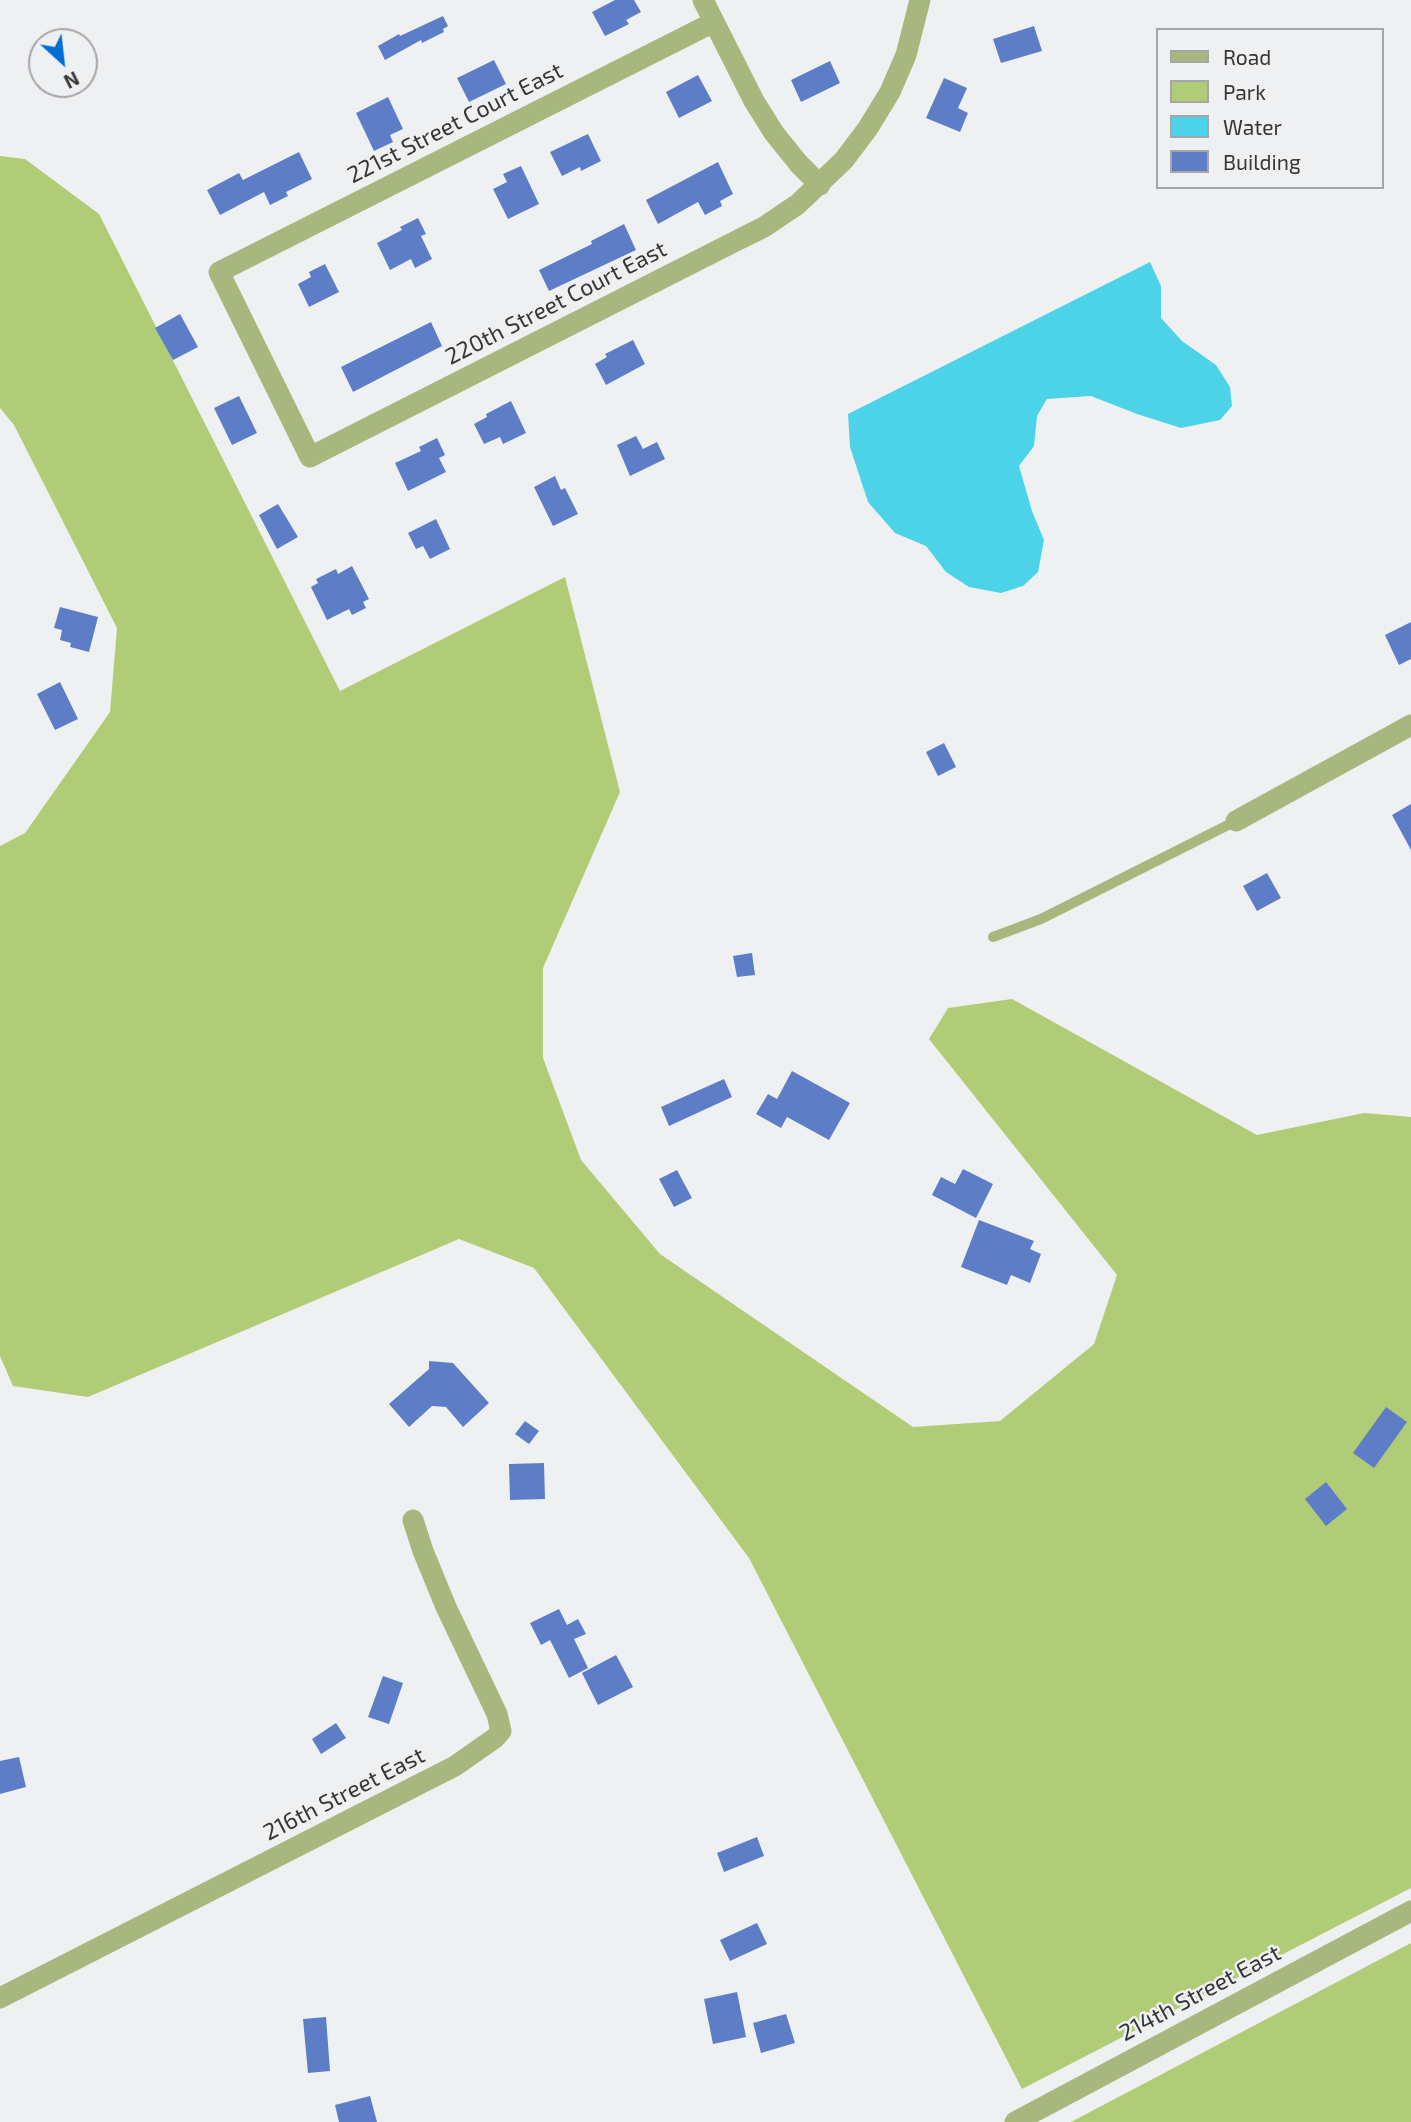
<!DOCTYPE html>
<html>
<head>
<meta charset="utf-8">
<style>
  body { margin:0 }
  #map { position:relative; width:1411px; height:2122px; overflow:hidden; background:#eff0f2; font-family:"Exo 2",sans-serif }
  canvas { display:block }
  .legend { position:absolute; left:1156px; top:28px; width:228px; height:161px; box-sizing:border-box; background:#eff0f2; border:2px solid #a5a6a7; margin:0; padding:9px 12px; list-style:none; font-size:21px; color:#363637 }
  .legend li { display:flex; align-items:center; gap:14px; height:35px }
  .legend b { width:35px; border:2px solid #a5a6a7 }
  .north { position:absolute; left:28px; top:28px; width:70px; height:70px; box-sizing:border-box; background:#eff0f2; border:2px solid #a5a6a7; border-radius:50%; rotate:153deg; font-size:19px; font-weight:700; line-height:28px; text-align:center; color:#363637 }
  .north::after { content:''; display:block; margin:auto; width:24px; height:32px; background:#006ed5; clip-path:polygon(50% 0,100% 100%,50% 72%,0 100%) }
</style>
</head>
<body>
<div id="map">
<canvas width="1411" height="2122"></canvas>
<ul class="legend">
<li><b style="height:9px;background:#a8b77d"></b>Road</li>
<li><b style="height:19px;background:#b1cc76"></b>Park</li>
<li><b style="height:19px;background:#4dd3e8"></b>Water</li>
<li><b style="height:19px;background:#5d7ec7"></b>Building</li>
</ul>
<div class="north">N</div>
</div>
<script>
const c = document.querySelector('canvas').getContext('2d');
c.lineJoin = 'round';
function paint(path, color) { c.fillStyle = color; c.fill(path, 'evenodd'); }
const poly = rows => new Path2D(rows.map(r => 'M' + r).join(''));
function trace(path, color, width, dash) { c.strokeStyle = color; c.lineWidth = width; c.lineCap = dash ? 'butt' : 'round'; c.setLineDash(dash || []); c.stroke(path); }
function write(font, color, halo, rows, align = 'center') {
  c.font = font + ' "Exo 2",sans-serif'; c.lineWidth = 5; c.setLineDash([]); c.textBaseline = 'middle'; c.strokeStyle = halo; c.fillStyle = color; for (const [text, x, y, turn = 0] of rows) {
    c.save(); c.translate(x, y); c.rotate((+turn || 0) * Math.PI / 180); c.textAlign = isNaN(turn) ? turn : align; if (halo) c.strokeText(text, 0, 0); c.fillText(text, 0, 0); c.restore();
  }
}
const green = poly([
  [0,156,25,159,99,214,340,691,565,577,620,792,543,968,543,1058,581,1160,660,1254,913,1427,1000,1421,1094,1344,1117,1275,929,1039,948,1008,1012,999,1257,1135,1364,1113,1411,1117,1411,1888,1022,2089,749,1558,534,1268,459,1239,88,1397,13,1386,0,1356,0,846,25,833,110,712,117,628,14,425,0,408],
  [1411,1943,1411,2122,1071,2122]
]);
const water = poly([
  [1150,262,1161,286,1161,318,1182,341,1216,365,1230,387,1232,406,1220,420,1181,428,1137,414,1091,396,1047,399,1037,416,1034,446,1019,466,1032,511,1044,540,1038,572,1023,586,1001,593,969,587,946,572,926,546,895,533,868,502,850,447,848,414]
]);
const building = poly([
  [615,0,634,0,641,12,626,20,629,24,605,36,592,12],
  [443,16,448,26,443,29,444,32,422,43,421,40,385,60,378,46,399,34,400,36],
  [1034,26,1042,51,1001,63,993,39],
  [494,60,506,84,469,102,457,78],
  [830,61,840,83,801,102,791,80],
  [698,75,712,101,679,118,666,92],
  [944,78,967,88,958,108,968,113,960,132,926,118],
  [388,97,403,129,390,135,393,142,374,151,356,113],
  [588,134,601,161,581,171,580,167,562,176,550,152],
  [299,152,312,179,286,192,288,196,270,205,264,192,220,215,207,190,239,173,243,180],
  [718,162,733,194,720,201,722,206,705,215,698,202,658,224,646,200],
  [521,166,539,204,508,219,493,189,507,182,503,174],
  [418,218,426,234,421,236,432,259,415,268,411,259,390,270,377,243,402,230,400,227],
  [624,224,636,250,549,291,539,270,592,244,591,241],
  [325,264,339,292,309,307,298,284,311,277,309,272],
  [180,314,198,347,173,360,155,328],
  [431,322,442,346,353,392,341,367],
  [633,340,645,364,606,385,595,364,607,357,605,354],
  [239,396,257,433,232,445,214,408],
  [511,401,526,433,503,444,500,437,484,444,474,424,487,417,486,414],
  [636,436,643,449,657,442,665,459,630,476,617,445],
  [437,438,445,455,439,458,446,472,408,491,395,463,421,451,419,447],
  [555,476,561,490,565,488,578,514,553,526,534,487],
  [278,504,298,537,277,549,259,515],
  [436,519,450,549,430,559,423,546,416,549,408,533],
  [352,566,369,599,363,602,366,608,352,615,349,609,327,620,311,587,318,583,316,579,336,569,338,574],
  [60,607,98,617,89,652,70,647,71,643,60,640,62,630,54,628],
  [1411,622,1411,659,1399,665,1385,635],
  [60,682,78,719,55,730,37,694],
  [944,743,956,767,938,776,926,752],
  [1411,804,1411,850,1392,815],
  [1267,873,1281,898,1257,911,1243,886],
  [752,953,755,975,737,977,733,956],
  [792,1071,850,1103,829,1140,787,1117,781,1128,756,1114,768,1094,777,1099],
  [724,1079,732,1097,669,1126,661,1107],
  [963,1169,993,1184,976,1218,932,1195,941,1177,955,1184],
  [677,1170,692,1198,674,1207,659,1179],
  [979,1220,1034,1241,1030,1249,1041,1254,1030,1283,1011,1275,1007,1285,961,1267],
  [429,1361,453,1363,489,1403,463,1427,446,1407,432,1406,409,1427,389,1404,429,1369],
  [1386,1407,1407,1422,1374,1468,1353,1453],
  [525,1421,539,1431,529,1444,515,1434],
  [544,1463,545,1499,510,1500,509,1464],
  [1326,1482,1347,1509,1326,1526,1305,1499],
  [559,1609,567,1625,578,1619,586,1634,574,1639,588,1668,569,1678,550,1640,541,1645,530,1623],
  [616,1655,633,1687,598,1705,582,1673],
  [383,1676,403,1683,389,1724,368,1717],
  [336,1723,346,1738,321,1754,312,1739],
  [19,1757,26,1787,0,1794,0,1761],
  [757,1837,764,1856,724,1872,717,1853],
  [757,1923,767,1944,730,1961,720,1940],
  [737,1992,746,2037,713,2044,704,1999],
  [786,2014,795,2043,761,2053,753,2023],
  [326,2017,330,2071,308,2073,303,2019],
  [370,2096,377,2122,339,2122,335,2105]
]);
const lane = poly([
  [993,937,1041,919,1236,821]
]);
const street = poly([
  [703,0,754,101,774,133,799,164,820,185],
  [714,22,219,272,310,457,734,242,764,227,798,204,844,160,868,128,890,92,906,55,920,0],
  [1236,821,1411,725],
  [0,1998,455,1766,495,1738,501,1731,497,1714,446,1607,423,1551,413,1520],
  [1015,2122,1411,1911]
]);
const streetNames = [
  ["221st Street Court East",455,123,-27],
  ["220th Street Court East",556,303,-27],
  ["216th Street East",344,1794,-27],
  ["214th Street East",1200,1993,-28]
];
paint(green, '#b1cc76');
paint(water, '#4dd3e8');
paint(building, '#5d7ec7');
trace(lane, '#a8b77d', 10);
trace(street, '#a8b77d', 21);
write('23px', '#363637', '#eff0f2', streetNames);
</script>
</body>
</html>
